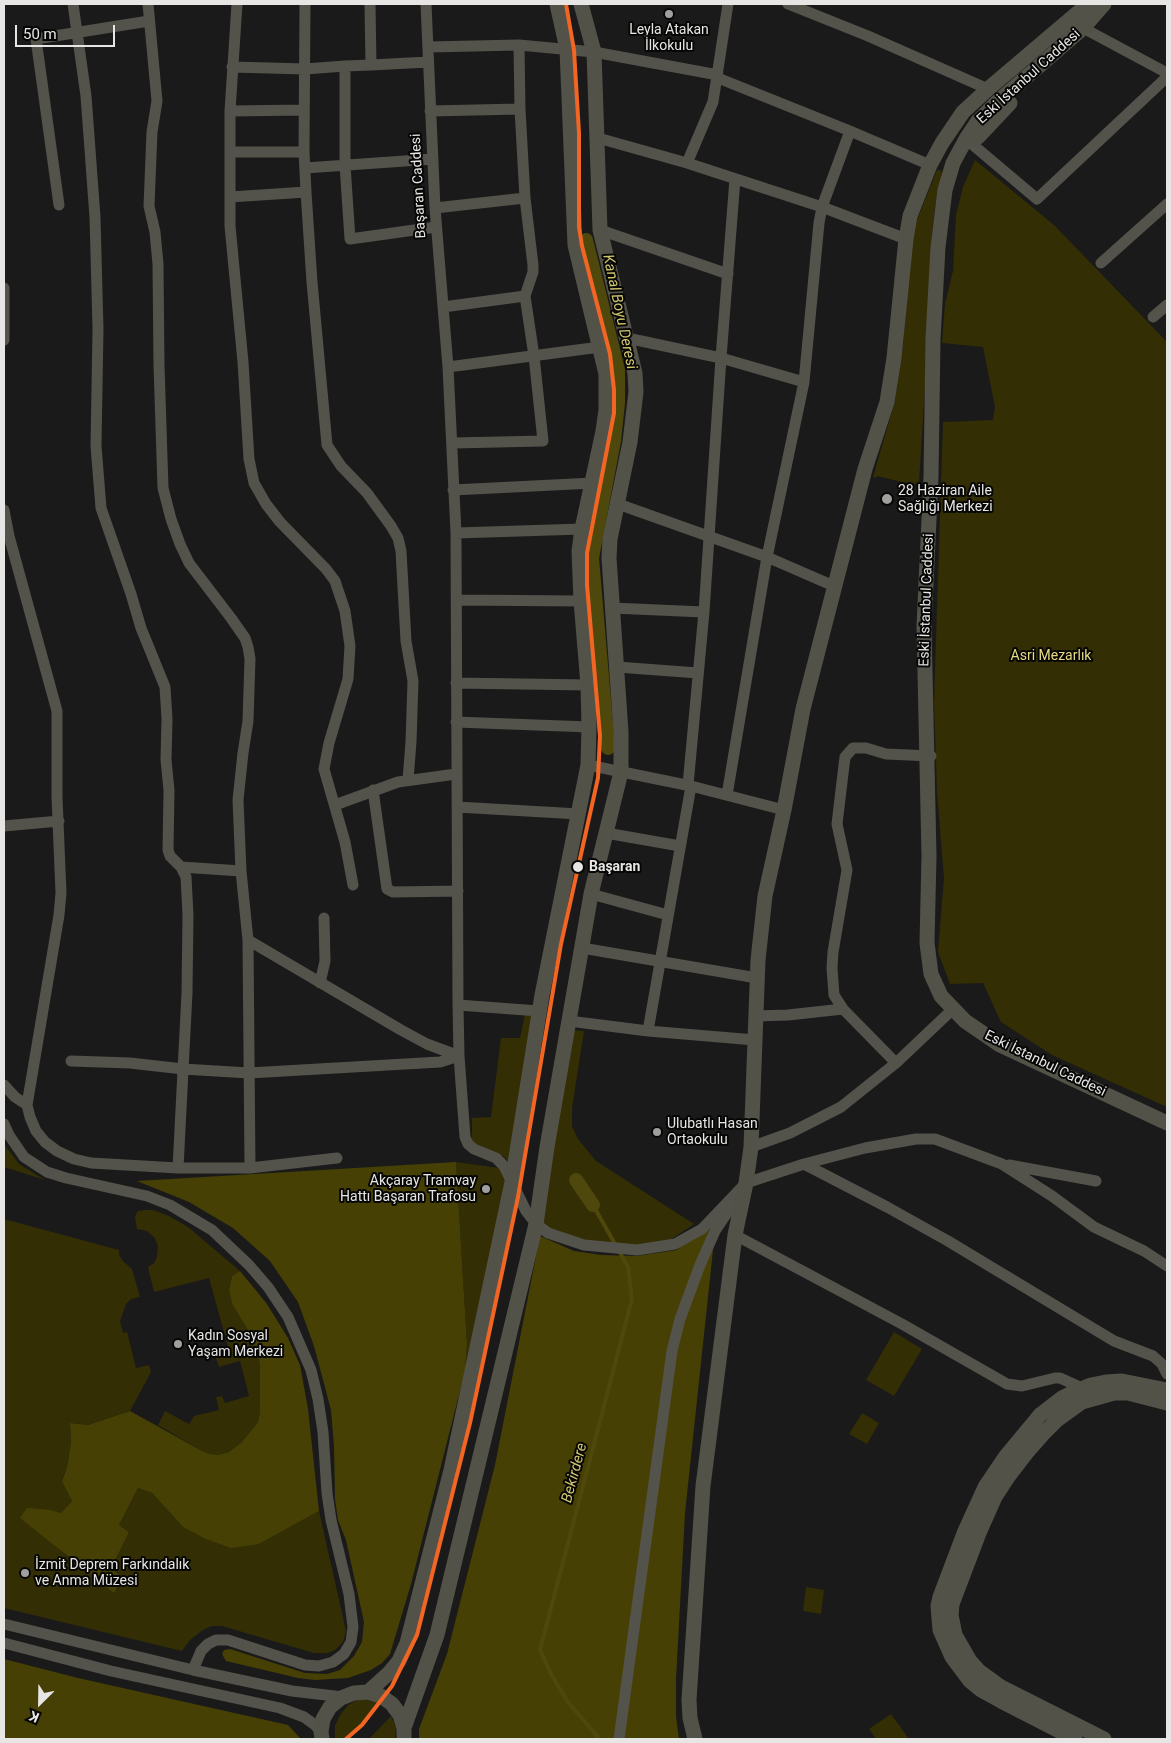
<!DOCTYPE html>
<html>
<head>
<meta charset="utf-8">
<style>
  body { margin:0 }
  #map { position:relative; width:1171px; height:1743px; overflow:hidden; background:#1a1a1a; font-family:Roboto,sans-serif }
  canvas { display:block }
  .frame { position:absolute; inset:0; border:5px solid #e7e6e5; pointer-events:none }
  .north { position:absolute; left:15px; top:1678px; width:50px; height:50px; -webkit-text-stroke:4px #060605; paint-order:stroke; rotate:203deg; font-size:14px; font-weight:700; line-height:20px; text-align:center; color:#e7e6e5 }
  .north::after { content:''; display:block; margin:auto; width:18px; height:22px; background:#e7e6e5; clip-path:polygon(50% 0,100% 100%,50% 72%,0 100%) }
  .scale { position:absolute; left:15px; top:25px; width:100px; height:22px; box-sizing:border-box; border:2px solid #e7e6e5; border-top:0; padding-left:6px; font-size:15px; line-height:18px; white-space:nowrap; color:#e7e6e5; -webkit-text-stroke:4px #060605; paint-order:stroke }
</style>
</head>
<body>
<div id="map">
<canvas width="1171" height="1743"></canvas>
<div class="frame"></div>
<div class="north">K</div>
<div class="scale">50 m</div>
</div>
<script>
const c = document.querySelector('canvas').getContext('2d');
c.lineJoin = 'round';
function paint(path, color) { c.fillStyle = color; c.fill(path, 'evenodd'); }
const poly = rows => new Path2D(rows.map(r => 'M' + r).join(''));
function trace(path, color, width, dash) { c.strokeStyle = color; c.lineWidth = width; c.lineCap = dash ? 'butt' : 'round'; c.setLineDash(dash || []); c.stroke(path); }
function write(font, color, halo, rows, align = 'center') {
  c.font = font + ' Roboto,sans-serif'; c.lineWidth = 4; c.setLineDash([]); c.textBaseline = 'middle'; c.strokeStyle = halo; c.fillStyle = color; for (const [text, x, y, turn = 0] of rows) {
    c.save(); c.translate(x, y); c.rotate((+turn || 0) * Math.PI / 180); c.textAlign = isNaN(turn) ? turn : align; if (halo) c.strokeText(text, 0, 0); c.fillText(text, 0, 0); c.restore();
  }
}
const green = poly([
  [975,160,1054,225,1167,342,1167,1107,1052,1055,1001,1022,983,983,950,984,938,952,944,878,937,793,934,701,943,422,993,420,995,407,983,347,942,343,945,304,953,271,956,215,963,187],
  [937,170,941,170,942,175,935,206,931,241,925,386,919,483,907,486,906,486,906,483,877,476,876,478,873,477,895,401,903,346,911,245,917,220],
  [525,1014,535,1015,508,1161,503,1156,493,1153,472,1143,472,1118,491,1117,501,1038,520,1038],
  [570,1030,584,1031,572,1108,572,1126,578,1139,596,1161,694,1224,670,1240,638,1246,604,1244,559,1235,541,1224],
  [4,1144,19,1164,45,1180,4,1167],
  [456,1162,499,1168,509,1182,465,1371,467,1344],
  [144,1210,153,1210,169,1216,188,1227,240,1271,232,1276,229,1290,232,1304,252,1337,260,1364,260,1411,258,1422,242,1442,229,1452,218,1455,206,1453,158,1425,165,1411,189,1424,194,1416,219,1410,216,1397,222,1396,225,1403,249,1396,240,1361,219,1367,216,1358,230,1354,209,1278,154,1292,148,1267,154,1263,157,1257,158,1246,154,1237,147,1231,137,1229,135,1216,138,1211],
  [4,1219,119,1250,119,1255,123,1261,132,1269,140,1297,131,1299,126,1304,120,1321,123,1333,127,1332,136,1368,149,1365,151,1372,130,1411,88,1425,70,1423,71,1442,67,1467,62,1480,72,1501,61,1513,51,1510,60,1550,71,1560,111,1569,129,1532,119,1525,138,1488,152,1493,183,1527,259,1544,319,1511,346,1631,343,1642,335,1650,328,1653,314,1653,222,1626,212,1626,203,1630,190,1640,182,1651,4,1608],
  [894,1332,922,1349,894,1396,866,1380],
  [862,1413,879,1423,867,1444,849,1434],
  [806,1587,824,1590,821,1614,803,1611],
  [359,1699,378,1701,362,1723,344,1739,335,1739,335,1726,340,1715,348,1705],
  [891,1714,909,1739,876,1739,869,1729],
  [391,1716,396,1727,395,1739,369,1739]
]);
const forest = poly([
  [456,1162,467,1344,465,1371,411,1584,390,1654,382,1663,371,1670,348,1678,315,1680,298,1678,226,1661,222,1654,224,1650,230,1649,305,1673,327,1674,340,1670,354,1656,362,1642,364,1622,346,1540,338,1520,335,1499,334,1446,331,1410,314,1346,298,1302,270,1261,233,1228,189,1202,137,1181],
  [702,1229,715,1231,685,1513,676,1679,676,1717,679,1739,419,1739,419,1729,447,1654,495,1465,540,1236,574,1251,601,1255,637,1256,677,1250],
  [240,1271,267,1304,288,1338,300,1365,308,1409,319,1511,259,1544,231,1548,206,1539,183,1527,152,1493,138,1488,119,1525,129,1532,111,1569,122,1577,114,1593,20,1518,27,1508,51,1510,61,1513,72,1501,62,1481,67,1467,71,1442,70,1423,88,1425,130,1411,206,1453,218,1455,229,1452,242,1442,258,1422,260,1411,260,1364,252,1337,232,1304,229,1290,232,1276],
  [4,1659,78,1678,288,1725,301,1739,4,1739]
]);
const stream = poly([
  [593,1205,628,1267,632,1299,540,1650,551,1674,567,1701,598,1737,595,1739]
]);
const canal = poly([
  [586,240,618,370,618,403,614,441,592,558,608,748],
  [576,1180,593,1205]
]);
const street = poly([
  [73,4,86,96,95,217,98,329,96,446,101,508,131,594,141,628,165,687,167,719,166,760,169,790,168,850,170,856,181,867,186,877,188,915,187,993,178,1168],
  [237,4,230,111,230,226,243,362,249,459,254,483,266,504,280,522,326,569,335,581,345,611,350,646,348,679,329,743,324,769,345,842,353,885],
  [305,4,304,152,306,192,312,282,327,445,341,466,367,493,391,526,398,538,401,551,406,641,413,681,411,742,408,780],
  [370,4,371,65,345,66,345,165,350,239,436,227],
  [426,4,435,208,448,367,456,533,458,1005,459,1056,465,1137,468,1144,474,1149,496,1158,504,1166,526,1211,536,1224,548,1233,584,1245,637,1250,675,1244,702,1229,744,1185],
  [788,4,868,36,988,89],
  [1083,28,1167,73],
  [428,47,519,45],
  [371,65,428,62],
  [232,67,305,69,345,66],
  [718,78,850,131,930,165],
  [230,111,304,110],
  [430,111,520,109],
  [598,138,687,163,822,207,906,239],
  [966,139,1037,199,1167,77],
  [230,152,304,152],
  [687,163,713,102,728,4],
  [305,168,433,159],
  [230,197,306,192],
  [59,205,36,39,149,21],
  [435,208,525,198],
  [600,230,728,274],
  [1101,263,1167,204],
  [4,288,4,340],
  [443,307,525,296],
  [1153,317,1167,305],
  [627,338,721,358,804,382],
  [448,367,600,347],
  [453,443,543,441,534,356,525,296,533,272,533,265,525,198,520,109,519,45,594,52,718,75],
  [453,490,593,483],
  [618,504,767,557,836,587],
  [4,510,9,536,57,711,57,797,61,893,59,915,27,1105,30,1117,36,1131,45,1142,57,1151,74,1159,91,1163,178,1168,250,1168,248,940,241,871,238,800,243,753,248,721,250,659,248,647,245,638,231,618,189,563,180,544,171,519,163,488,159,365,158,264,155,232,149,206,152,132,157,101,148,4],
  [456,533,582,529],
  [456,600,581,601],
  [612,608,704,612],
  [617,667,698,673],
  [456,683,588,685],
  [456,722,589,727],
  [588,765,691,786,784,810],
  [688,785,704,612,721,358,735,179],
  [373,790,387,889,393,892,458,891],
  [727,795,767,557,804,382,819,223,822,207,850,131],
  [335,805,398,782,456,774],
  [457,807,579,814],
  [4,826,59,821],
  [606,833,680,846],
  [181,867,241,871],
  [591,894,668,915],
  [248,940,401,1030,427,1044,459,1056],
  [582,948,757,978],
  [320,983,325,961,324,918],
  [458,1005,539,1011],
  [755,1016,788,1015,843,1009],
  [569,1021,648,1031,755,1040],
  [648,1031,691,786],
  [71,1061,130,1063,183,1069,249,1073,440,1062,459,1056],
  [896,1063,843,1009,834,995,832,968,833,952,847,870,837,824,842,782,845,757,853,748,866,748,886,754,931,756],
  [4,1085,15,1097,27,1105],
  [4,1124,9,1135,24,1157,47,1172,66,1178,147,1196,170,1205,212,1230,249,1265,268,1287,288,1317,311,1370,318,1399,323,1432,327,1493,331,1520,349,1594,353,1627,351,1642,344,1654,333,1662,319,1666,305,1665,228,1640,216,1640,208,1644,201,1651,193,1670],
  [751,1147,790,1133,841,1107,896,1063,953,1009],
  [804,1164,887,1207,948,1241,1114,1341,1153,1356,1162,1364,1167,1374],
  [1009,1165,1096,1181],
  [250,1168,337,1158],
  [743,1187,746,1183,804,1164,865,1148,916,1139,935,1139,1002,1164,1052,1196,1094,1227,1144,1251,1167,1266],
  [735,1235,902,1324,1007,1384,1022,1386,1055,1378,1060,1378,1082,1388],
  [4,1624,193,1670,292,1691,343,1697],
  [4,1643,111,1671,280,1708,304,1717,315,1725,321,1732],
  [619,1739,672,1351,680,1319,700,1265,715,1231,731,1207]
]);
const secondary = poly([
  [1104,4,1083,28,996,103,978,121,966,139,953,163,945,190,938,247,933,339,931,477,924,626,929,856,927,943,931,974,941,996,965,1021,1000,1045,1167,1123],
  [978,137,1010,103],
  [368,1692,389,1673,399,1661,407,1643,451,1470,512,1182,542,995,588,765,589,727,588,685,581,601,579,551,582,529,603,431,606,410,606,374,575,245,567,49,557,4],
  [404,1728,437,1635,536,1224,547,1147,591,894,621,772,621,732,609,558,610,539,630,442,636,392,635,373,600,230,594,52,581,4],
  [322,1739,321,1732,323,1719,330,1707,341,1698,354,1693,368,1692,381,1696,392,1704,400,1715,404,1728,404,1739],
  [695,1739,690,1718,689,1700,703,1486,735,1235,746,1183,751,1147,758,960,765,896,784,810,803,709,865,469,887,402,894,358,906,239,910,216,930,165,942,143,963,112,988,89,1088,4],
  [1075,1739,1001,1701,981,1690,970,1681,952,1657,940,1630,938,1606,940,1597,965,1531,985,1487,1006,1456,1040,1415,1062,1398,1074,1392,1091,1385,1106,1382,1122,1381,1167,1390],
  [1104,1739,1001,1687,979,1671,970,1661,955,1635,951,1615,952,1604,979,1533,995,1497,1008,1477,1028,1451,1043,1434,1057,1420,1082,1402,1114,1393,1128,1393,1167,1403]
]);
const tram1 = poly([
  [346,1739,362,1725,392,1686,417,1635,470,1423,518,1197,561,944,598,778,600,736,587,585,587,553,614,413,614,390,610,354,582,246,579,227,579,133,574,50,566,4]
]);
const markers = [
  [669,14,5,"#9f9f9e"],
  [887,499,6,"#9f9f9e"],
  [578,867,6,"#e7e6e5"],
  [657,1132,5,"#9f9f9e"],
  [486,1189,5,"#9f9f9e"],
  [178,1344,5,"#9f9f9e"],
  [25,1573,5,"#9f9f9e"]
];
const poiNames = [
  ["Leyla Atakan",669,30,"center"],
  ["İlkokulu",669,46,"center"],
  ["28 Haziran Aile",898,491],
  ["Sağlığı Merkezi",898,507],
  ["Ulubatlı Hasan",667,1124],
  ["Ortaokulu",667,1140],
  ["Akçaray Tramvay",476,1181,"right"],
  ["Hattı Başaran Trafosu",476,1197,"right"],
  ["Kadın Sosyal",188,1336],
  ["Yaşam Merkezi",188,1352],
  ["İzmit Deprem Farkındalık",35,1565],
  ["ve Anma Müzesi",35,1581]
];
const streetNames = [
  ["Eski İstanbul Caddesi",1029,77,-42],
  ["Başaran Caddesi",419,186,-93],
  ["Eski İstanbul Caddesi",927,600,-88],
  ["Eski İstanbul Caddesi",1045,1064,26]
];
const parkNames = [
  ["Asri Mezarlık",1051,656]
];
const stopNames = [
  ["Başaran",589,867]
];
const waterNames = [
  ["Kanal Boyu Deresi",619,312,78],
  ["Bekirdere",575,1473,-75]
];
paint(green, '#332e04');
paint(forest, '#474004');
trace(stream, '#4f480c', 4);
trace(canal, '#4f480c', 14);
trace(street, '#53524b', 11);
trace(secondary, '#535249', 15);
trace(tram1, '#f26522', 4);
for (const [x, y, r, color] of markers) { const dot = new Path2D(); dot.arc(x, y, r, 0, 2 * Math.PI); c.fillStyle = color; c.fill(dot); trace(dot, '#060605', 2); }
write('14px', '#e7e6e5', '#060605', poiNames, 'left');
write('14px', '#e7e6e5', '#060605', streetNames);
write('14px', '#e6da82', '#060605', parkNames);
write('bold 14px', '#e7e6e5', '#060605', stopNames, 'left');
write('italic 15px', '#d2c66d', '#060605', waterNames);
</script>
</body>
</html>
